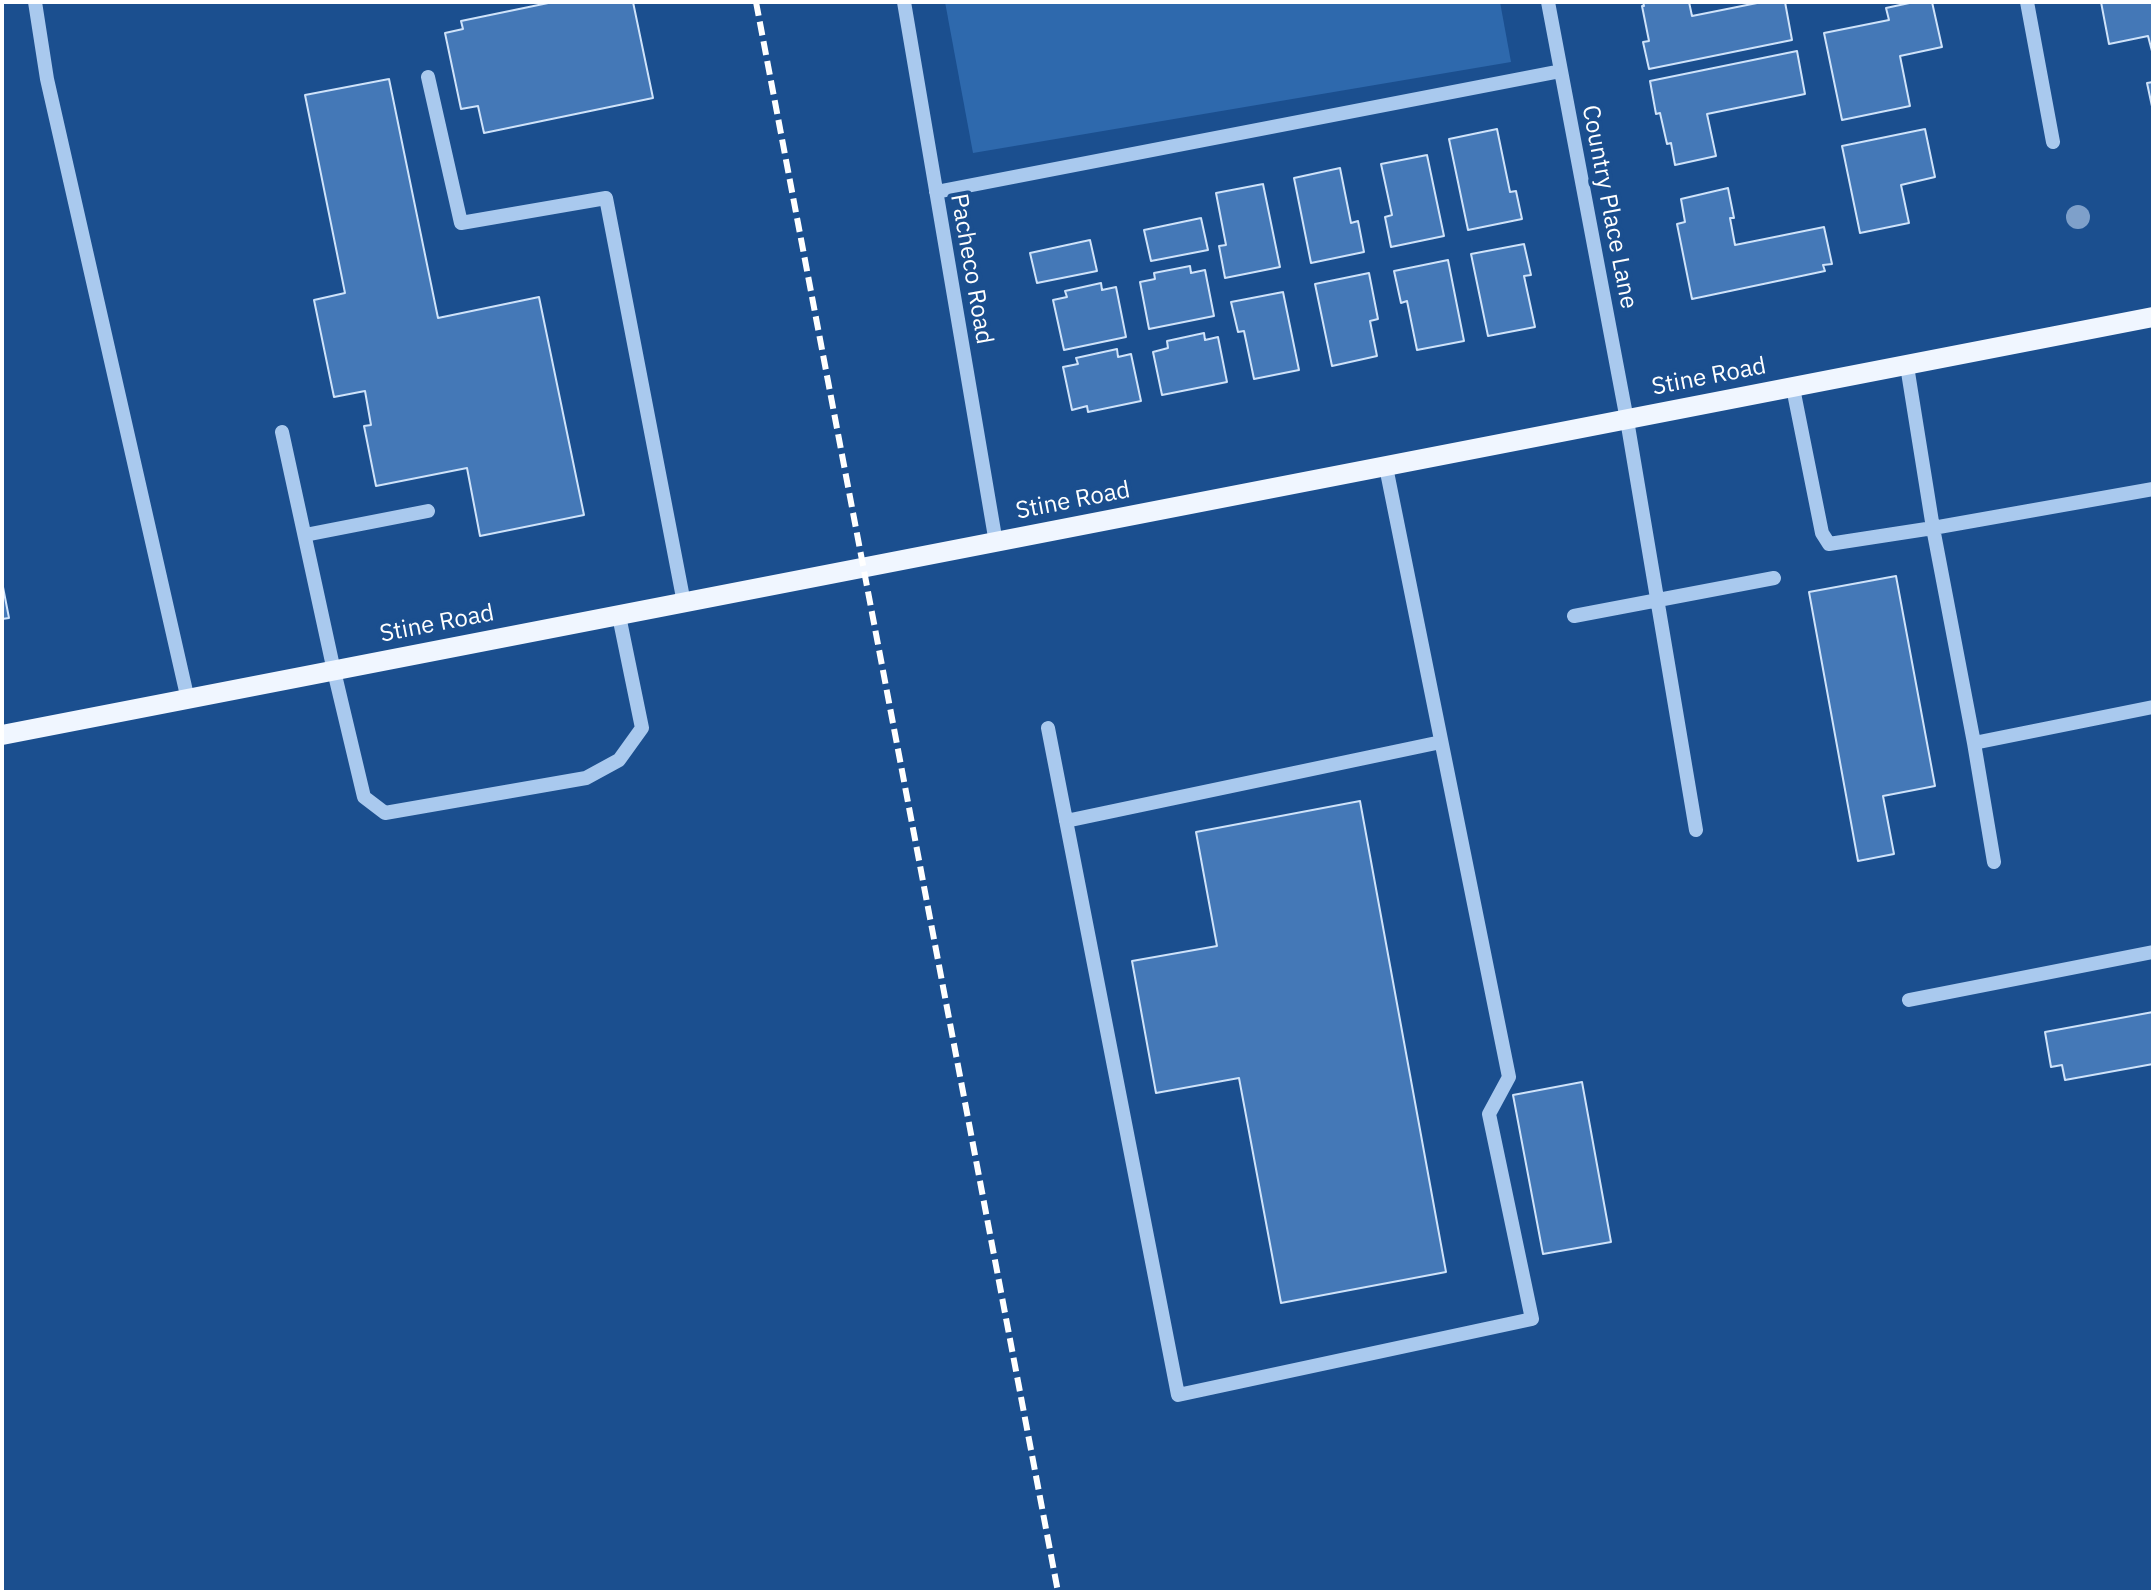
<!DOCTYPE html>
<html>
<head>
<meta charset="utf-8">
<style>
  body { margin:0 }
  #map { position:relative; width:2155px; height:1594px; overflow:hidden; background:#1b4f8f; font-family:"IBM Plex Sans",sans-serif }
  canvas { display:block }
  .frame { position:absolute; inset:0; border:4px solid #fff; pointer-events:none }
</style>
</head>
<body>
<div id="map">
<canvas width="2155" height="1594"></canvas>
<div class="frame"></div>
</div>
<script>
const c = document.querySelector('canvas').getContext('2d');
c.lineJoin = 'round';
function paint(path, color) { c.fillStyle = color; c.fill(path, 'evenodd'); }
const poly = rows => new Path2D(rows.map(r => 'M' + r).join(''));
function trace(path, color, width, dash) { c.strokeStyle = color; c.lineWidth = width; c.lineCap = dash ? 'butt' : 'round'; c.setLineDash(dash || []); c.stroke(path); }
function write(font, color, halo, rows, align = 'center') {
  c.font = font + ' "IBM Plex Sans",sans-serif'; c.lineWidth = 8; c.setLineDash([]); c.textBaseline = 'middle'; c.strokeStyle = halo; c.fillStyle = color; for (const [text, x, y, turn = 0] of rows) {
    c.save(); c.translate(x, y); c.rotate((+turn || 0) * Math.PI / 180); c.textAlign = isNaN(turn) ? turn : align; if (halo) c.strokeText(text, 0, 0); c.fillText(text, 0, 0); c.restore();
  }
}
const green = poly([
  [945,2,1500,2,1511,62,973,153]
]);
const building = poly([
  [553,2,633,2,653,98,484,133,478,106,461,109,445,33,463,29,461,21,553,2],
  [1643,2,1689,2,1692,16,1762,2,1785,2,1792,40,1649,69,1643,42,1649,41,1642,6,1644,6,1643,2],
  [1914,2,1932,2,1942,47,1900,56,1910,106,1842,120,1824,33,1889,20,1886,8,1914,2],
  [2101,2,2153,2,2153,55,2148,36,2109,44,2101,2],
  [1797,51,1805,94,1707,114,1716,156,1675,165,1671,143,1667,144,1660,113,1656,114,1650,81,1797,51],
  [389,79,438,318,539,297,584,515,480,536,467,468,376,486,364,426,371,425,365,391,334,397,314,300,345,293,305,95,389,79],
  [2153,82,2153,111,2147,83,2153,82],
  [1497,129,1510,192,1516,191,1522,219,1468,230,1449,139,1497,129],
  [1925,129,1935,177,1901,185,1909,223,1860,233,1842,146,1925,129],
  [1427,155,1444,236,1391,247,1385,217,1392,215,1381,164,1427,155],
  [1340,168,1351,223,1358,221,1364,252,1311,263,1294,178,1340,168],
  [1263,184,1280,267,1225,278,1219,246,1226,245,1216,193,1263,184],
  [1728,188,1734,218,1730,218,1735,245,1824,227,1832,264,1823,265,1825,271,1692,299,1677,224,1685,222,1681,199,1728,188],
  [1201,218,1208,250,1151,261,1144,230,1201,218],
  [1090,240,1097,271,1037,283,1030,253,1090,240],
  [1524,244,1531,275,1524,276,1535,327,1488,336,1471,254,1524,244],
  [1448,260,1464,341,1417,350,1407,301,1401,303,1394,271,1448,260],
  [1190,266,1191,273,1205,270,1214,316,1149,329,1140,282,1155,279,1154,273,1190,266],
  [1369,273,1378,319,1370,321,1377,356,1332,366,1315,284,1369,273],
  [1101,283,1102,290,1116,287,1126,337,1064,350,1053,300,1067,297,1065,291,1101,283],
  [1283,292,1299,370,1254,379,1244,331,1238,332,1231,302,1283,292],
  [1204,333,1205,340,1218,337,1227,382,1162,395,1153,352,1168,348,1167,341,1204,333],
  [1117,349,1118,357,1131,354,1141,401,1088,412,1087,406,1072,410,1063,367,1078,364,1076,358,1117,349],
  [1896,576,1935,786,1883,796,1894,854,1858,861,1809,592,1896,576],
  [2,582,9,618,2,619,2,582],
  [1360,801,1446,1272,1281,1303,1239,1078,1156,1093,1132,961,1217,946,1196,832,1360,801],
  [2153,1012,2153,1064,2065,1080,2062,1065,2051,1067,2045,1032,2153,1012],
  [1582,1082,1611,1242,1543,1254,1513,1095,1582,1082]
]);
const minor = poly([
  [35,2,47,79,188,700],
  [904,2,996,543],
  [1548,2,1627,420,1696,830],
  [2027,2,2053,142],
  [428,77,461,223,606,198,684,603],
  [936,192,1561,71],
  [1907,366,1933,528,1974,743,1994,862],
  [1793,388,1822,533,1829,544,1933,528,2153,489],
  [282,432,334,671,364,797,385,813,586,778,619,760,642,728,619,616],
  [305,535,428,511],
  [1574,616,1774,578],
  [1048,728,1178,1395,1532,1319,1489,1114,1509,1077,1386,467],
  [1974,743,2153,707],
  [1066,821,1441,742],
  [1909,1000,2153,952]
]);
const major = poly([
  [2,735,2153,317]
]);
const rail = poly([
  [756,2,1058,1592]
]);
const trees = [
  [2078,217]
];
const streetNames = [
  ["Country Place Lane",1609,207,79],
  ["Pacheco Road",971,269,80],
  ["Stine Road",1709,377,-11],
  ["Stine Road",1073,501,-11],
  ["Stine Road",437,624,-11]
];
paint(green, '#2e69ad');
paint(building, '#4478b7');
trace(building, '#cfe3fa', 2);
trace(minor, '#a9c9ee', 14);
trace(major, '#f0f6ff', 20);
trace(rail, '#fff', 6, [14, 6]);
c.fillStyle = '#7ea0ca';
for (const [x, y] of trees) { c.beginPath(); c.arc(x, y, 12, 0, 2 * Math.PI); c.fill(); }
write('24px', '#fff', '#1b4f8f', streetNames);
</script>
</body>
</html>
